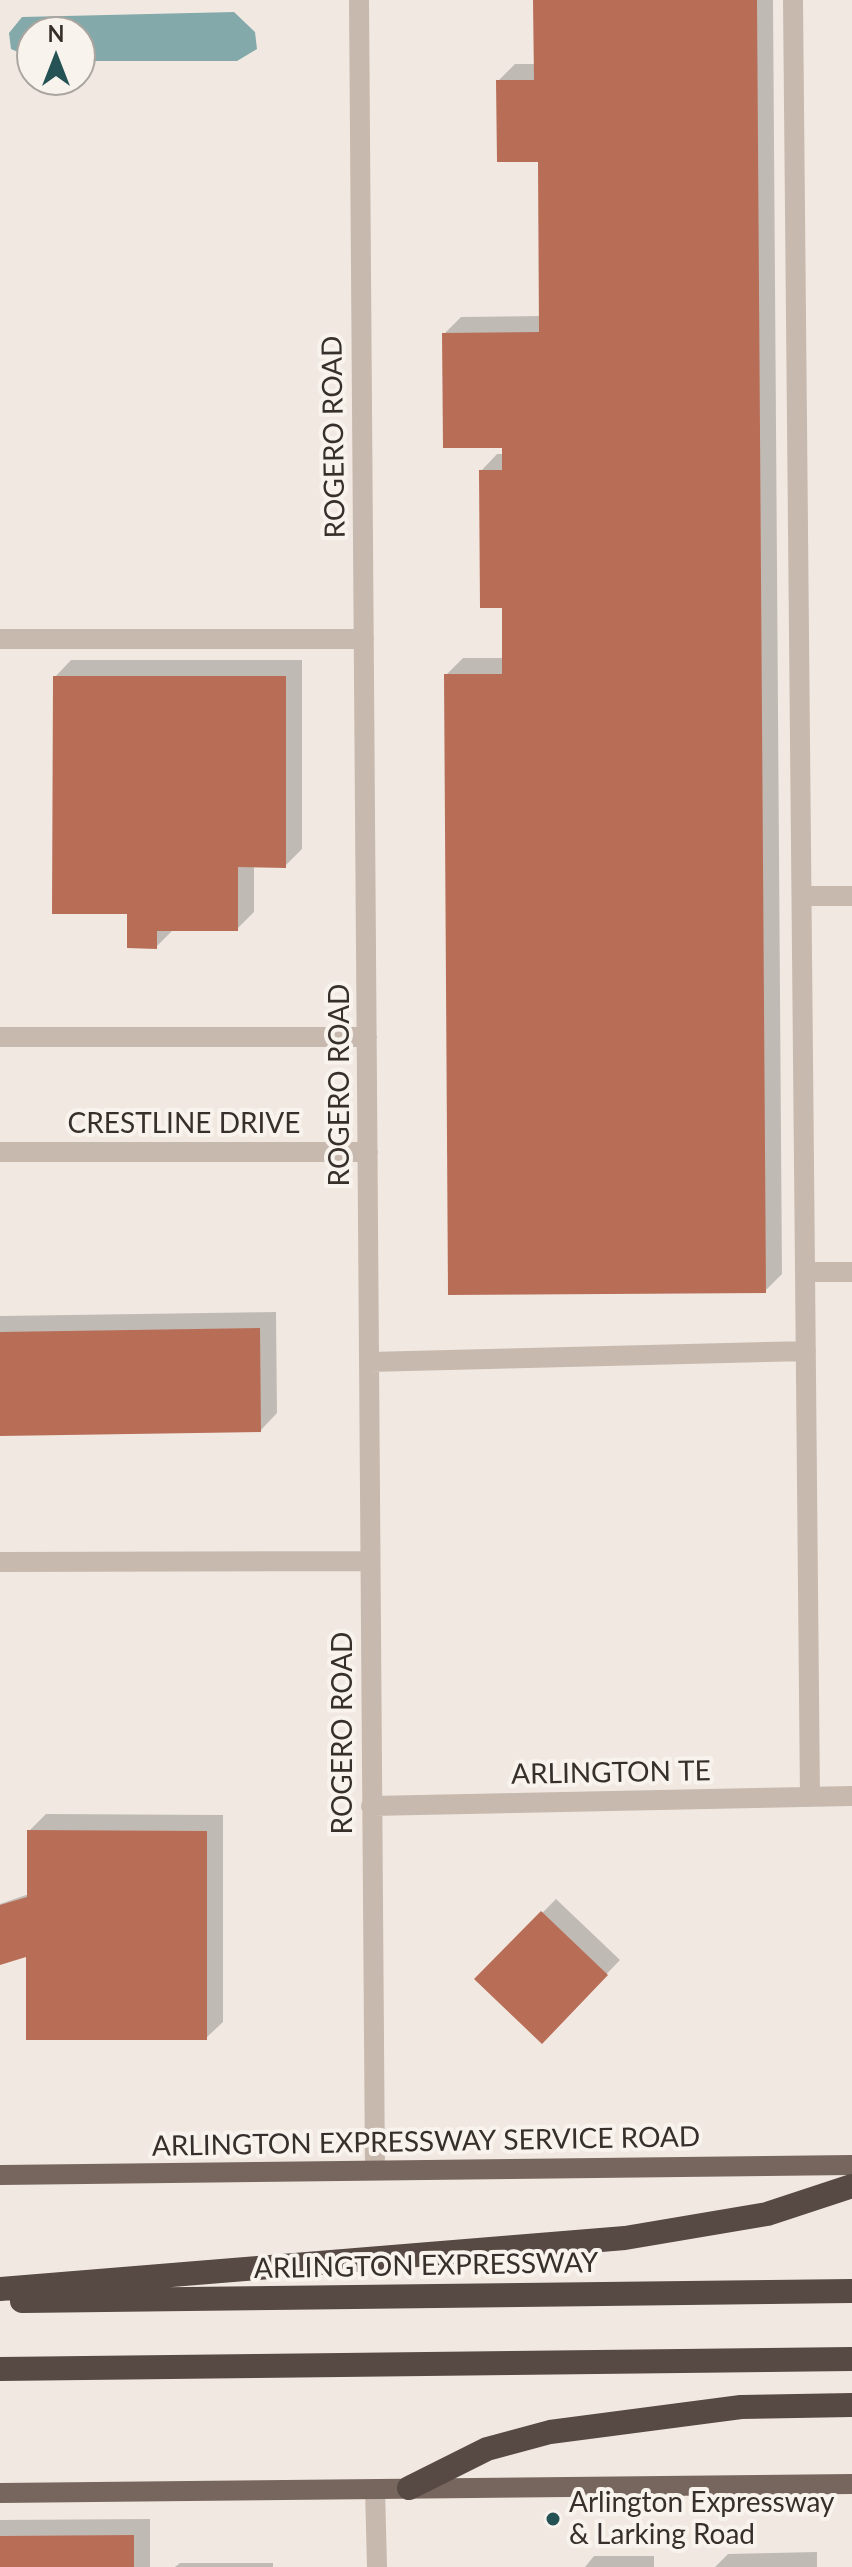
<!DOCTYPE html>
<html>
<head>
<meta charset="utf-8">
<style>
  body { margin:0 }
  #map { position:relative; width:852px; height:2567px; overflow:hidden; background:#f1e9e1; font-family:Lato,sans-serif }
  canvas { display:block }
  .north { position:absolute; left:16px; top:16px; width:80px; height:80px; box-sizing:border-box; background:#f8f3ed; border:2px solid #aba59f; border-radius:50%; rotate:0deg; font-size:22px; font-weight:700; line-height:32px; text-align:center; color:#372f2b }
  .north::after { content:''; display:block; margin:auto; width:28px; height:36px; background:#255254; clip-path:polygon(50% 0,100% 100%,50% 72%,0 100%) }
</style>
</head>
<body>
<div id="map">
<canvas width="852" height="2567"></canvas>
<div class="north">N</div>
</div>
<script>
const c = document.querySelector('canvas').getContext('2d');
c.lineJoin = 'round';
function paint(path, color) { c.fillStyle = color; c.fill(path, 'evenodd'); }
const poly = rows => new Path2D(rows.map(r => 'M' + r).join(''));
function trace(path, color, width, dash) { c.strokeStyle = color; c.lineWidth = width; c.lineCap = dash ? 'butt' : 'round'; c.setLineDash(dash || []); c.stroke(path); }
function write(font, color, halo, rows, align = 'center') {
  c.font = font + ' Lato,sans-serif'; c.lineWidth = 8; c.setLineDash([]); c.textBaseline = 'middle'; c.strokeStyle = halo; c.fillStyle = color; for (const [text, x, y, turn = 0] of rows) {
    c.save(); c.translate(x, y); c.rotate((+turn || 0) * Math.PI / 180); c.textAlign = isNaN(turn) ? turn : align; if (halo) c.strokeText(text, 0, 0); c.fillText(text, 0, 0); c.restore();
  }
}
const water = poly([
  [234,12,255,32,257,49,237,61,80,61,80,32,32,32,32,58,11,49,9,33,22,17]
]);
const shadow = poly([
  [535,0,773,0,782,1274,765,1291,446,675,463,658,504,658,504,606,481,471,497,454,504,454,504,446,444,334,461,317,541,316,540,160,498,81,515,64,536,64],
  [71,660,302,660,302,849,285,866,254,866,254,912,237,929,173,930,156,947,129,912,55,677],
  [276,1312,277,1413,261,1430,0,1434,0,1316],
  [46,1814,223,1815,223,2022,206,2038,29,1952,0,1963,0,1904,29,1894,29,1831],
  [556,1899,620,1960,542,2041,477,1979],
  [150,2519,150,2567,0,2567,0,2520],
  [817,2552,817,2567,715,2567,728,2554],
  [594,2556,654,2556,654,2567,585,2567],
  [180,2563,273,2563,273,2567,175,2567]
]);
const building = poly([
  [533,0,757,0,766,1293,448,1295,444,674,502,674,502,608,480,608,479,470,502,470,502,448,443,448,442,333,539,332,538,162,497,162,496,80,534,80],
  [53,676,286,676,286,868,238,867,238,931,157,931,157,949,127,948,127,914,52,914],
  [260,1328,261,1432,0,1436,0,1332],
  [27,1830,207,1831,207,2040,26,2040,26,1957,0,1965,0,1905,27,1897],
  [541,1911,608,1975,542,2044,474,1979],
  [134,2535,134,2567,0,2567,0,2536]
]);
const minor = poly([
  [359,0,375,2170],
  [793,0,810,1797],
  [0,639,364,639],
  [802,896,852,896],
  [0,1037,367,1037],
  [0,1152,368,1152],
  [805,1272,852,1272],
  [369,1362,806,1351],
  [0,1562,370,1561],
  [371,1806,852,1796],
  [375,2489,377,2567]
]);
const major = poly([
  [0,2175,852,2165],
  [0,2493,852,2484]
]);
const highway = poly([
  [0,2289,625,2238,767,2214,852,2186],
  [22,2301,852,2291],
  [0,2369,852,2359],
  [409,2488,487,2449,550,2432,741,2407,852,2405]
]);
const markers = [
  [553,2519,8,"#255254"]
];
const streetNames = [
  ["ROGERO ROAD",334,437,-91],
  ["ROGERO ROAD",340,1085,-90],
  ["CRESTLINE DRIVE",184,1124],
  ["ROGERO ROAD",343,1733,-90],
  ["ARLINGTON TE",611,1773,-1],
  ["ARLINGTON EXPRESSWAY SERVICE ROAD",426,2142,-1],
  ["ARLINGTON EXPRESSWAY",426,2266,-1]
];
const poiNames = [
  ["Arlington Expressway",569,2503],
  ["& Larking Road",569,2535]
];
paint(water, '#83a9aa');
paint(shadow, '#0003');
paint(building, '#b86d57');
trace(minor, '#c8b9ae', 20);
trace(major, '#77665e', 20);
trace(highway, '#574943', 24);
for (const [x, y, r, color] of markers) { const dot = new Path2D(); dot.arc(x, y, r, 0, 2 * Math.PI); c.fillStyle = color; c.fill(dot); trace(dot, '#f8f3ed', 3); }
write('28px', '#372f2b', '#f8f3ed', streetNames);
write('28px', '#372f2b', '#f8f3ed', poiNames, 'left');
</script>
</body>
</html>
